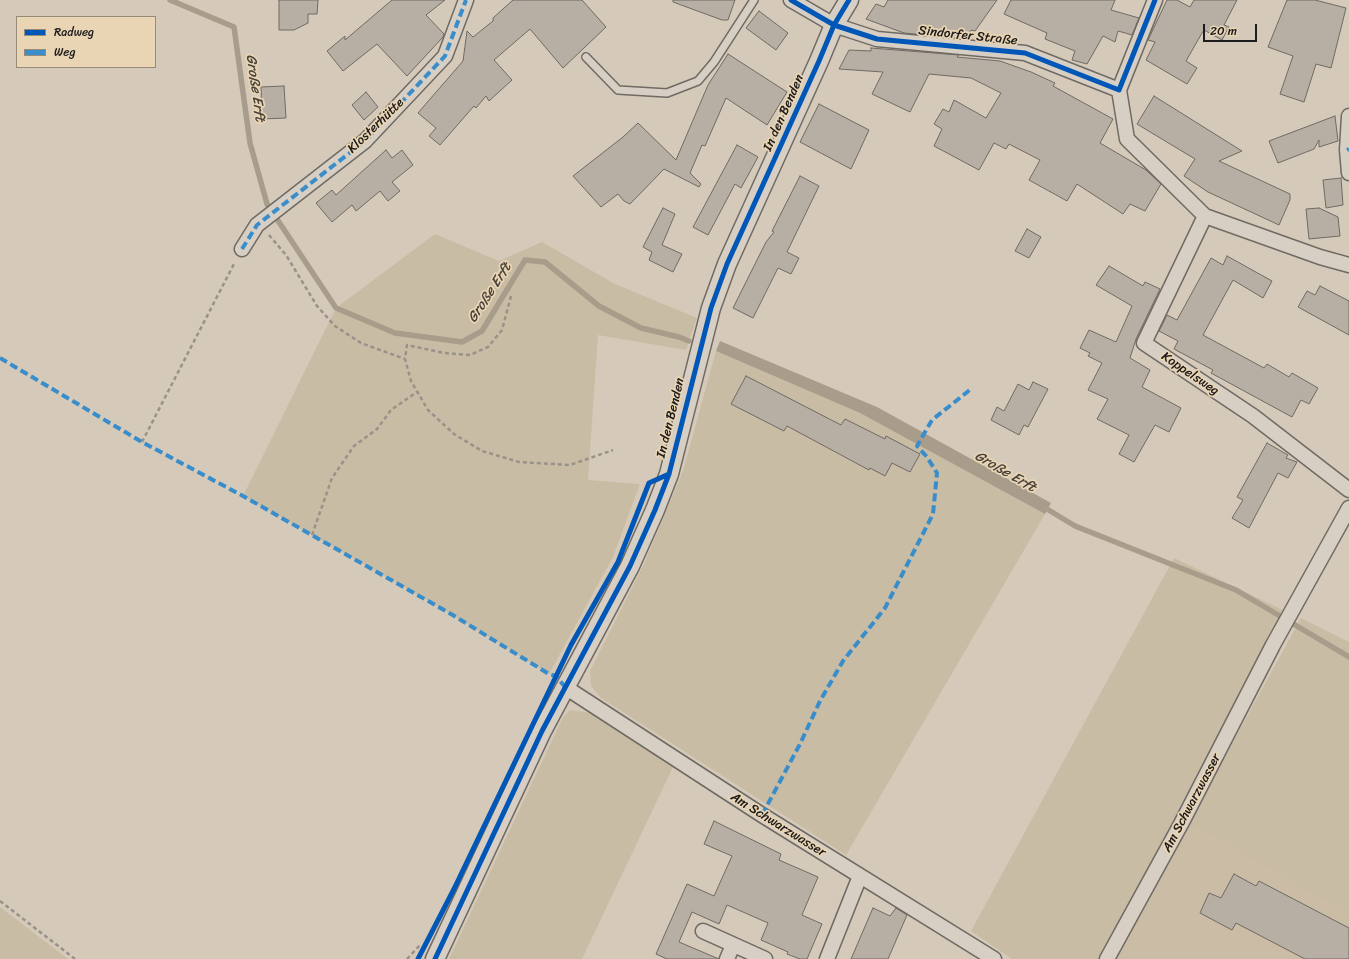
<!DOCTYPE html>
<html>
<head>
<meta charset="utf-8">
<style>
  body { margin:0 }
  #map { position:relative; width:1349px; height:959px; overflow:hidden; background:#d5cab9; font-family:Sriracha,sans-serif }
  canvas { display:block }
  .legend { position:absolute; left:16px; top:16px; width:140px; height:52px; box-sizing:border-box; background:#e9d4b3; border:1px solid #978a77; margin:0; padding:5px 7px; list-style:none; font-size:12px; color:#1c1c1c }
  .legend li { display:flex; align-items:center; gap:8px; height:20px }
  .legend b { width:20px; border:1px solid #978a77 }
  .scale { position:absolute; left:1203px; top:24px; width:54px; height:18px; box-sizing:border-box; border:2px solid #1c1c1c; border-top:0; padding-left:5px; font-size:12px; line-height:14px; white-space:nowrap; color:#1c1c1c; -webkit-text-stroke:3px #e9d4b3; paint-order:stroke }
</style>
</head>
<body>
<div id="map">
<canvas width="1349" height="959"></canvas>
<ul class="legend">
<li><b style="height:5px;background:#0057b8"></b>Radweg</li>
<li><b style="height:5px;background:#388dca"></b>Weg</li>
</ul>
<div class="scale">20 m</div>
</div>
<script>
const c = document.querySelector('canvas').getContext('2d');
c.lineJoin = 'round';
function paint(path, color) { c.fillStyle = color; c.fill(path, 'evenodd'); }
const poly = rows => new Path2D(rows.map(r => 'M' + r).join(''));
function trace(path, color, width, dash) { c.strokeStyle = color; c.lineWidth = width; c.lineCap = dash ? 'butt' : 'round'; c.setLineDash(dash || []); c.stroke(path); }
function write(font, color, halo, rows, align = 'center') {
  c.font = font + ' Sriracha,sans-serif'; c.lineWidth = 3.5; c.setLineDash([]); c.textBaseline = 'middle'; c.strokeStyle = halo; c.fillStyle = color; for (const [text, x, y, turn = 0] of rows) {
    c.save(); c.translate(x, y); c.rotate((+turn || 0) * Math.PI / 180); c.textAlign = isNaN(turn) ? turn : align; if (halo) c.strokeText(text, 0, 0); c.fillText(text, 0, 0); c.restore();
  }
}
const built = poly([
  [1188,824,1349,916,1349,959,1115,959]
]);
const green = poly([
  [435,234,499,261,542,242,615,284,697,318,686,350,598,335,588,480,640,484,613,557,549,674,451,614,243,496,336,308],
  [716,351,860,413,1045,514,846,855,601,698,591,686,590,671,643,566,683,471],
  [1174,558,1283,610,1102,959,1012,959,971,931],
  [1301,618,1349,642,1349,916,1188,824],
  [570,710,593,713,673,767,582,959,449,959,563,717],
  [0,907,68,959,0,959]
]);
const water = poly([
  [720,341,877,407,1051,503,1045,514,860,413,716,351]
]);
const stream = poly([
  [170,0,234,27,250,143,267,204,336,308,395,333,462,342,482,331,525,260,545,262,599,306,641,328,679,337,689,341],
  [1042,506,1075,526,1236,590,1349,657]
]);
const building = poly([
  [279,0,318,0,317,14,308,14,308,23,294,30,279,30,279,0],
  [392,0,445,0,426,15,444,34,443,37,407,76,377,44,343,71,327,51,345,36,345,40,392,0],
  [513,0,582,0,606,27,563,68,530,29,494,60,512,80,489,101,486,96,476,108,474,106,440,145,429,136,436,128,418,113,463,61,467,31,473,37,493,21,493,18,513,0],
  [673,0,735,0,728,20,722,20,673,2,673,0],
  [888,0,997,0,975,31,971,30,968,39,904,33,866,19,876,4,884,7,888,0],
  [1011,0,1115,0,1111,10,1139,18,1132,35,1118,31,1115,42,1103,36,1087,64,1072,60,1075,51,1045,39,1047,33,1004,14,1011,0],
  [1167,0,1177,0,1190,7,1194,0,1237,0,1224,25,1229,27,1222,40,1204,30,1202,33,1186,61,1197,68,1187,84,1146,60,1155,42,1148,40,1167,0],
  [1287,0,1315,0,1346,8,1331,68,1316,64,1304,102,1280,94,1293,56,1268,47,1287,0],
  [759,11,788,33,776,50,746,28,759,11],
  [871,48,959,55,957,57,1000,61,1031,72,1055,83,1053,86,1113,119,1100,143,1146,170,1161,184,1145,211,1130,204,1123,214,1077,184,1067,201,1029,180,1040,160,1009,144,1006,149,994,143,979,170,934,146,942,129,934,124,943,109,949,112,954,100,986,118,1001,93,971,78,929,74,910,112,872,94,883,72,839,69,849,50,871,51,871,48],
  [728,54,787,92,767,125,726,98,705,146,702,145,690,173,701,184,699,187,664,169,630,204,624,201,618,194,601,207,573,176,623,137,638,123,676,160,708,85,728,54],
  [284,86,286,118,262,119,261,87,284,86],
  [366,92,378,107,364,120,352,105,366,92],
  [1154,96,1242,151,1219,161,1290,194,1290,200,1279,225,1208,192,1184,176,1195,159,1137,124,1154,96],
  [819,104,869,130,851,169,800,142,819,104],
  [1335,116,1338,141,1319,147,1319,140,1314,149,1278,163,1269,141,1335,116],
  [737,145,758,157,741,188,735,184,708,235,693,227,737,145],
  [386,150,392,158,402,150,413,165,392,182,400,191,388,201,380,191,356,211,352,205,332,222,316,203,332,190,336,195,386,150],
  [800,176,819,186,787,252,799,258,791,274,778,268,753,318,733,308,766,242,774,232,772,231,800,176],
  [1341,178,1343,205,1326,208,1323,180,1341,178],
  [663,208,675,214,662,245,682,254,673,272,649,260,652,252,643,247,663,208],
  [1319,208,1338,217,1340,236,1309,239,1306,209,1319,208],
  [1027,229,1041,237,1029,258,1015,251,1027,229],
  [1227,256,1272,281,1263,298,1233,280,1203,335,1264,368,1267,364,1289,377,1292,373,1318,388,1309,404,1301,400,1292,417,1211,373,1213,370,1174,349,1178,341,1159,331,1167,315,1177,320,1211,258,1223,265,1227,256],
  [1109,266,1143,286,1145,282,1160,289,1136,339,1130,358,1150,370,1142,387,1181,408,1169,432,1155,425,1134,462,1119,454,1129,435,1097,419,1108,399,1088,390,1102,363,1088,356,1090,353,1080,348,1089,330,1116,342,1132,306,1096,285,1109,266],
  [1320,286,1349,301,1349,335,1298,307,1307,291,1315,295,1320,286],
  [746,376,841,425,845,419,885,439,886,436,920,454,910,472,892,463,885,476,870,468,869,470,787,426,784,431,731,404,746,376],
  [1033,382,1048,389,1028,427,1024,425,1019,435,991,420,997,407,1004,411,1018,384,1029,390,1033,382],
  [1267,443,1288,455,1286,458,1297,462,1288,478,1278,473,1249,528,1232,518,1243,500,1237,497,1267,443],
  [714,821,781,854,779,860,818,877,802,915,822,924,807,959,800,959,787,954,788,952,761,940,768,923,727,905,719,924,692,912,679,942,719,959,667,959,656,954,687,884,714,896,732,856,704,844,714,821],
  [1234,874,1256,886,1259,881,1349,928,1349,959,1305,959,1236,923,1232,930,1200,913,1209,893,1221,898,1234,874],
  [873,908,890,916,896,908,907,915,888,959,851,959,873,908]
]);
const path = poly([
  [269,235,286,255,317,306,335,326,361,343,405,359],
  [511,296,502,330,488,347,470,355,444,353,407,345,405,359,411,381,428,410,454,434,482,451,519,462,570,465,613,450],
  [142,442,235,262],
  [312,535,332,478,354,446,377,429,391,410,417,392],
  [0,901,75,959],
  [407,959,421,944]
]);
const service = poly([
  [586,57,618,90,667,93,698,81,714,62,754,0]
]);
const minor = poly([
  [791,0,834,25,877,39,1025,53,1119,90,1155,0],
  [1119,90,1127,139,1205,216,1144,343,1253,416,1349,490],
  [1349,116,1347,150,1349,173],
  [1205,216,1320,257,1349,265],
  [242,249,257,225,365,141,445,56,466,0],
  [565,687,762,815,994,959],
  [703,931,765,959],
  [727,959,733,945],
  [827,959,860,876],
  [1107,959,1181,824,1273,645,1349,508]
]);
const tertiary = poly([
  [435,959,542,731,630,566,655,510,669,474,711,308,727,264,819,61,834,25,849,0]
]);
const quiet = poly([
  [1347,150,1349,149],
  [242,249,257,225,365,141,445,56,466,0],
  [0,358,142,442,243,496,451,614,549,674,556,676,565,687],
  [762,815,800,744,820,701,843,661,885,608,933,514,937,473,927,457,917,446,932,420,971,389]
]);
const cycleway = poly([
  [791,0,834,25,877,39,1025,53,1119,90,1155,0],
  [418,959,454,889,571,645,618,562,649,483,669,474],
  [435,959,542,731,630,566,655,510,669,474,711,308,727,264,819,61,834,25,849,0]
]);
const streetNames = [
  ["Sindorfer Straße",968,36,6],
  ["In den Benden",784,113,-66],
  ["Klosterhütte",376,126,-44],
  ["Koppelsweg",1190,374,34],
  ["In den Benden",671,418,-76],
  ["Am Schwarzwasser",1192,803,-62],
  ["Am Schwarzwasser",778,825,32]
];
const waterNames = [
  ["Große Erft",255,88,82],
  ["Große Erft",490,293,-57],
  ["Große Erft",1005,472,30]
];
paint(built, '#cbbca6');
paint(green, '#c9bca5');
paint(water, '#a89c8a');
trace(stream, '#a89c8a', 5.5);
paint(building, '#b7afa3');
trace(building, '#6f6a63', 1);
trace(service, '#6f6a63', 10);
trace(minor, '#6f6a63', 17);
trace(tertiary, '#6f6a63', 21);
trace(path, '#989289', 2.5, [4, 3]);
trace(service, '#d7cfc3', 7);
trace(minor, '#d7cfc3', 14);
trace(tertiary, '#d7cfc3', 18);
trace(quiet, '#388dca', 4, [8, 4]);
trace(cycleway, '#0057b8', 5);
write('13px', '#1c1c1c', '#e9d4b3', streetNames);
write('italic 14px', '#46423c', '#e9d4b3', waterNames);
</script>
</body>
</html>
